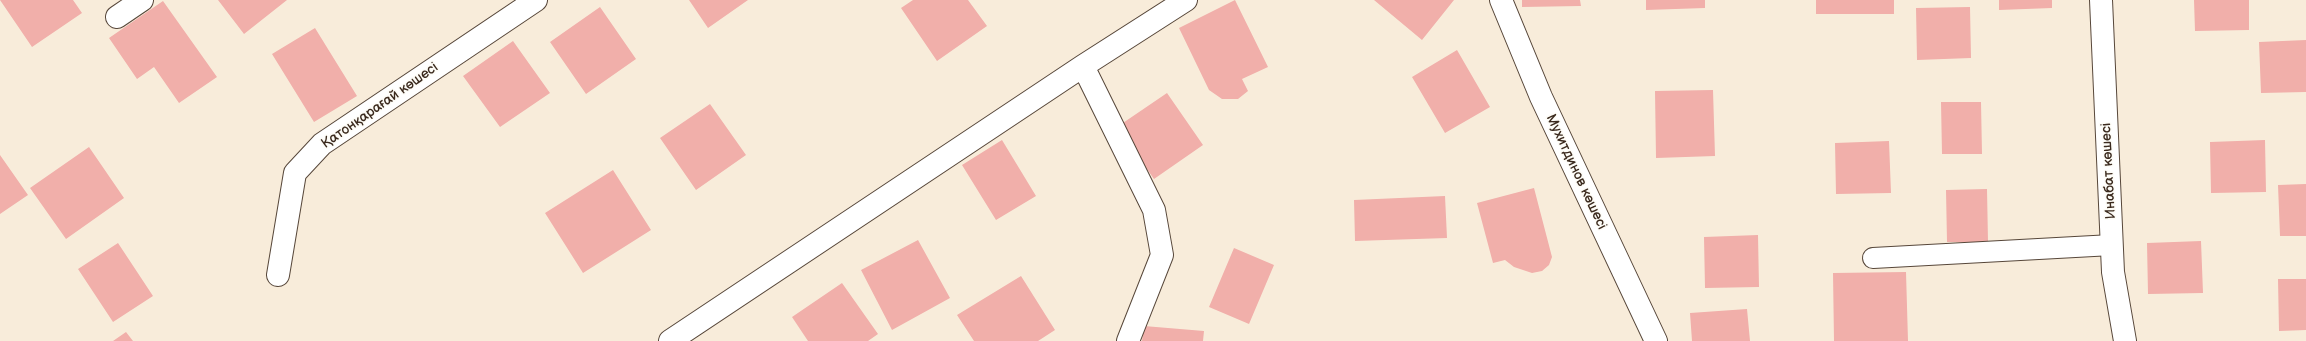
<!DOCTYPE html>
<html>
<head>
<meta charset="utf-8">
<style>
  body { margin:0 }
  canvas { display:block; background:#f8ecda }
</style>
</head>
<body>
<canvas width="2306" height="341"></canvas>
<script>
const c = document.querySelector('canvas').getContext('2d');
c.lineJoin = 'round';
function paint(path, color) { c.fillStyle = color; c.fill(path, 'evenodd'); }
const poly = rows => new Path2D(rows.map(r => 'M' + r).join(''));
function trace(path, color, width, dash) { c.strokeStyle = color; c.lineWidth = width; c.lineCap = dash ? 'butt' : 'round'; c.setLineDash(dash || []); c.stroke(path); }
function write(font, color, halo, rows, align = 'center') {
  c.font = font + ' "Balsamiq Sans",sans-serif'; c.lineWidth = 3; c.setLineDash([]); c.textBaseline = 'middle'; c.strokeStyle = halo; c.fillStyle = color; for (const [text, x, y, turn = 0] of rows) {
    c.save(); c.translate(x, y); c.rotate((+turn || 0) * Math.PI / 180); c.textAlign = isNaN(turn) ? turn : align; if (halo) c.strokeText(text, 0, 0); c.fillText(text, 0, 0); c.restore();
  }
}
const building = poly([
  [0,0,73,0,82,13,32,47],
  [218,0,287,0,244,34],
  [689,0,748,0,708,28],
  [913,0,968,0,987,26,937,61,901,8],
  [1235,0,1268,67,1242,79,1248,91,1238,99,1222,99,1209,90,1179,28],
  [1374,0,1454,0,1422,40],
  [1522,0,1580,0,1581,6,1522,7],
  [1646,0,1705,0,1705,8,1646,10],
  [1816,0,1894,0,1894,14,1816,14],
  [1999,0,2052,0,2052,8,1999,10],
  [2194,0,2249,0,2249,30,2195,31],
  [163,1,217,77,179,103,154,67,137,79,109,38],
  [600,7,636,59,586,94,550,42],
  [1970,7,1971,58,1917,60,1916,8],
  [315,28,357,96,314,122,272,54],
  [2306,40,2306,92,2261,93,2259,42],
  [513,41,550,93,500,127,463,76],
  [1457,50,1490,107,1445,133,1412,77],
  [1713,90,1715,156,1656,158,1655,91],
  [1167,93,1203,145,1154,179,1117,127],
  [1941,102,1981,102,1982,154,1942,154],
  [710,104,746,155,696,190,660,138],
  [1002,140,1036,196,996,220,962,165],
  [2265,140,2266,192,2211,193,2210,142],
  [1889,141,1891,193,1836,194,1835,143],
  [89,147,124,198,66,239,30,188],
  [0,155,28,195,0,214],
  [613,170,651,230,583,273,545,213],
  [2306,184,2306,236,2280,236,2278,185],
  [1534,188,1552,257,1549,265,1542,271,1532,273,1514,267,1505,260,1493,263,1477,203],
  [1987,189,1988,242,1947,242,1946,190],
  [1445,196,1447,238,1355,241,1354,200],
  [1758,235,1759,287,1705,288,1704,237],
  [918,240,950,298,892,330,861,270],
  [2201,241,2203,293,2148,294,2147,243],
  [118,243,153,296,113,322,78,269],
  [1234,248,1274,265,1249,324,1209,307],
  [1906,272,1908,341,1834,341,1833,273],
  [1021,276,1055,330,1038,341,974,341,957,315],
  [2278,279,2306,279,2306,330,2279,331],
  [842,283,878,334,868,341,808,341,792,317],
  [1747,309,1750,341,1692,341,1690,313],
  [1144,326,1204,331,1203,341,1142,341],
  [126,332,133,341,113,341]
]);
const service = poly([
  [1873,258,2112,245]
]);
const minor = poly([
  [1501,0,1541,97,1656,341],
  [2101,0,2113,272,2125,341],
  [117,17,142,0],
  [1083,66,1154,210,1162,255,1128,341],
  [278,275,295,173,322,144,536,0],
  [670,341,1083,66,1186,0]
]);
const streetNames = [
  ["Қатонқарағай көшесі",380,106,-35],
  ["Инабат көшесі",2109,171,-93],
  ["Мухитдинов көшесі",1576,172,65]
];
paint(building, '#f1afaa');
trace(service, '#57473a', 22);
trace(minor, '#57473a', 24);
trace(service, '#fff', 20);
trace(minor, '#fff', 22);
write('14px', '#3b2a1e', '#fdfcf7', streetNames);
</script>
</body>
</html>
